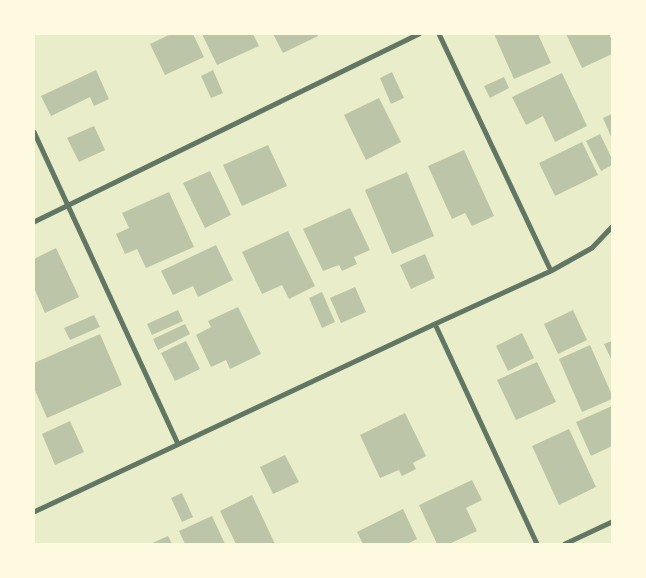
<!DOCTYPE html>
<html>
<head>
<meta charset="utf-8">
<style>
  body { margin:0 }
  #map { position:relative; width:646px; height:578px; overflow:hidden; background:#e9edc9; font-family:"Libre Baskerville",serif }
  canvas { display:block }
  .frame { position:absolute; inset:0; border:35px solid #fefae0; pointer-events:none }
</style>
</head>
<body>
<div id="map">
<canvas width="646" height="578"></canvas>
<div class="frame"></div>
</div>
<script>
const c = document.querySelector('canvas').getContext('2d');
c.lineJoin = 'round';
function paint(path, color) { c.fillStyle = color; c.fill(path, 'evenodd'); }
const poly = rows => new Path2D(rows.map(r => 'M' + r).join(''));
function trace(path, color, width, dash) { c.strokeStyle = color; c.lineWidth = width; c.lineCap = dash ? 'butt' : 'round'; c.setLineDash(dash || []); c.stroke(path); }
const building = poly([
  [171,34,193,34,204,57,165,75,150,44],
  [202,34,253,34,259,46,217,65],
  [273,34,317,34,318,36,283,53],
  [494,34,538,34,551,63,514,79],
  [566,34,609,34,612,41,612,54,582,68],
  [96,70,109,99,94,106,90,97,51,116,41,96],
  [213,70,223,93,211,98,201,76],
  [392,72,404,98,391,104,380,78],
  [562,73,587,126,555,142,543,116,526,125,512,97],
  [504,77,509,88,490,98,484,86],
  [379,98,401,142,366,160,344,115],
  [612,114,612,139,603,118],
  [94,126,105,150,79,162,67,138],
  [600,134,612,159,612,165,601,171,586,141],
  [582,142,598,175,555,196,539,163],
  [268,145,287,186,242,206,223,165],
  [464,150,494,216,472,226,465,213,452,219,428,166],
  [210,171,231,215,205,228,183,183],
  [407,172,434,236,392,254,365,190],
  [169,192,194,247,146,268,137,249,125,254,116,234,129,228,122,213],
  [350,208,370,250,354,257,357,264,342,271,339,265,323,271,303,229],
  [288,231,315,286,289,299,282,285,262,294,242,252],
  [216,245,233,280,198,297,193,286,173,295,161,271],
  [56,248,79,297,45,313,34,288,34,259],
  [425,254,435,278,411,289,400,265],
  [355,287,366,312,341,323,330,298],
  [322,292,335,322,322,328,309,298],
  [238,307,261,354,230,369,226,360,211,367,196,335,211,327,208,321],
  [178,310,183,321,152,335,147,324],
  [573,310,587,340,558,354,544,324],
  [94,315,100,327,70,340,64,328],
  [185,324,190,334,158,350,153,339],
  [522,333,534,358,508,371,496,346],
  [100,334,122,385,47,418,34,388,34,363],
  [186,341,200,369,175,381,161,353],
  [612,341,612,361,604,344],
  [590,345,612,395,612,399,582,412,559,359],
  [537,362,556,402,516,420,497,380],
  [612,406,612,446,591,456,576,422],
  [405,413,426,456,413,463,416,469,402,476,399,470,380,478,360,435],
  [70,421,84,452,55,465,42,434],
  [569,429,596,487,559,505,532,446],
  [285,455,299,482,273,494,260,467],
  [472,480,482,500,466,508,477,531,449,544,437,544,419,505],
  [182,493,193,517,182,522,171,498],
  [252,495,275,544,236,544,220,511],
  [403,509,417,539,409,543,410,544,363,544,357,532],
  [212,516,225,544,185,544,179,531],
  [168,536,172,544,150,544]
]);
const minor = poly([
  [439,34,551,271],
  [34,132,178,444],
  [34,222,419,34],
  [435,324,537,544],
  [34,512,435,324,551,271,592,248,612,227],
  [565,544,612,522]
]);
paint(building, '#bcc5a7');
trace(minor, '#617663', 5);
</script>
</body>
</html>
